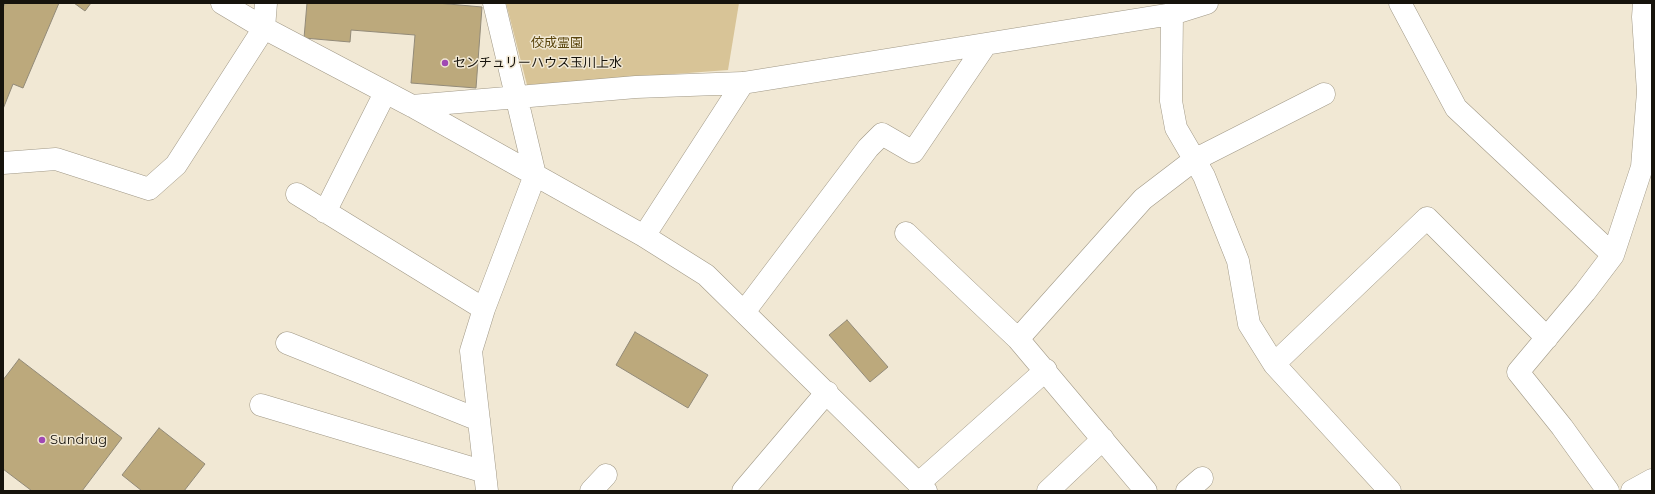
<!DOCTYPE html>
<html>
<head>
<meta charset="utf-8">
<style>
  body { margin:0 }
  #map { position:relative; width:1655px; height:494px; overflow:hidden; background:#f1e8d4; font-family:Montserrat,sans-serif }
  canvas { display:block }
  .frame { position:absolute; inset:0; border:4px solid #16130c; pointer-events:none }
</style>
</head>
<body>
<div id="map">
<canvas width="1655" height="494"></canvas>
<div class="frame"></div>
</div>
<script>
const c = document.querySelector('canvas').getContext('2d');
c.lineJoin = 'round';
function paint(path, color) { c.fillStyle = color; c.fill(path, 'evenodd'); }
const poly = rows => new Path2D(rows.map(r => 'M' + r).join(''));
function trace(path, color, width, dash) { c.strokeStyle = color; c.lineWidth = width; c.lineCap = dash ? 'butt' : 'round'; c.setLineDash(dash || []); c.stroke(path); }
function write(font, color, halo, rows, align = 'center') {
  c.font = font + ' Montserrat,"Noto Sans JP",sans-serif'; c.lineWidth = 3; c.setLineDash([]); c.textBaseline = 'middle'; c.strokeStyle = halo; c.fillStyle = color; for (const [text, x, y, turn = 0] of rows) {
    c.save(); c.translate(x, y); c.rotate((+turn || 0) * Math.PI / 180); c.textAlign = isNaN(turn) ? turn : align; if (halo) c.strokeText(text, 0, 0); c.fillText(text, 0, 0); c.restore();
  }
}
const green = poly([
  [506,3,739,3,728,70,527,85]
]);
const building = poly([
  [5,3,59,3,23,88,13,84,3,109,3,8,5,3],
  [74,3,91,3,85,11,74,3],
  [307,3,437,3,482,7,476,88,411,83,415,35,351,30,350,42,304,38,307,3],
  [847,320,888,367,870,382,829,335,847,320],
  [635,332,708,375,688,408,616,365,635,332],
  [19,359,122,438,82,491,32,491,3,469,3,380,19,359],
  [159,428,205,464,184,491,142,491,122,475,159,428]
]);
const minor = poly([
  [222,3,264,28,412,106,644,236,706,275,926,491],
  [1400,3,1456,108,1613,255],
  [1172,14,1171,101,1176,128,1204,176,1238,261,1249,324,1274,364,1390,491],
  [412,106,636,87,743,83,1172,14,1207,3],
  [3,163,56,159,149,189,176,165,264,28,266,3],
  [297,194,484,309],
  [325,212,385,93],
  [906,233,1018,339,1146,491],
  [644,236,743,83],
  [744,312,868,148,882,134,913,152,986,44],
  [1018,339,1143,199,1194,160,1324,94],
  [287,343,479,420],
  [1274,364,1427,218,1547,338],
  [261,405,485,472],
  [919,483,1046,370],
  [487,491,471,351,484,309,535,175,494,3],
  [591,491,606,475],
  [743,491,827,392],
  [1048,491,1103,439],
  [1187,491,1202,478],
  [1608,491,1562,427,1518,372,1585,292,1613,255,1642,167,1648,92,1643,17,1644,3],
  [1632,491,1652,480]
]);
const markers = [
  [445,63,4,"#a048b4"],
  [42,440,4,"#a048b4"]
];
const parkNames = [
  ["佼成霊園",557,43]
];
const poiNames = [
  ["センチュリーハウス玉川上水",453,63],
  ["Sundrug",50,440]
];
paint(green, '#d8c497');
paint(building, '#bca97c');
trace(building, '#928a78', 1);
trace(minor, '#a09886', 23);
trace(minor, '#fff', 22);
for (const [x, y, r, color] of markers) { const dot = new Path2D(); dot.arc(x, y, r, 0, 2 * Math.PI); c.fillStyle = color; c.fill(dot); trace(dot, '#f1e8d4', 1.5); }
write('13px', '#5a450d', '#f1e8d4', parkNames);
write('13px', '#16130c', '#f1e8d4', poiNames, 'left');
</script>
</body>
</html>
